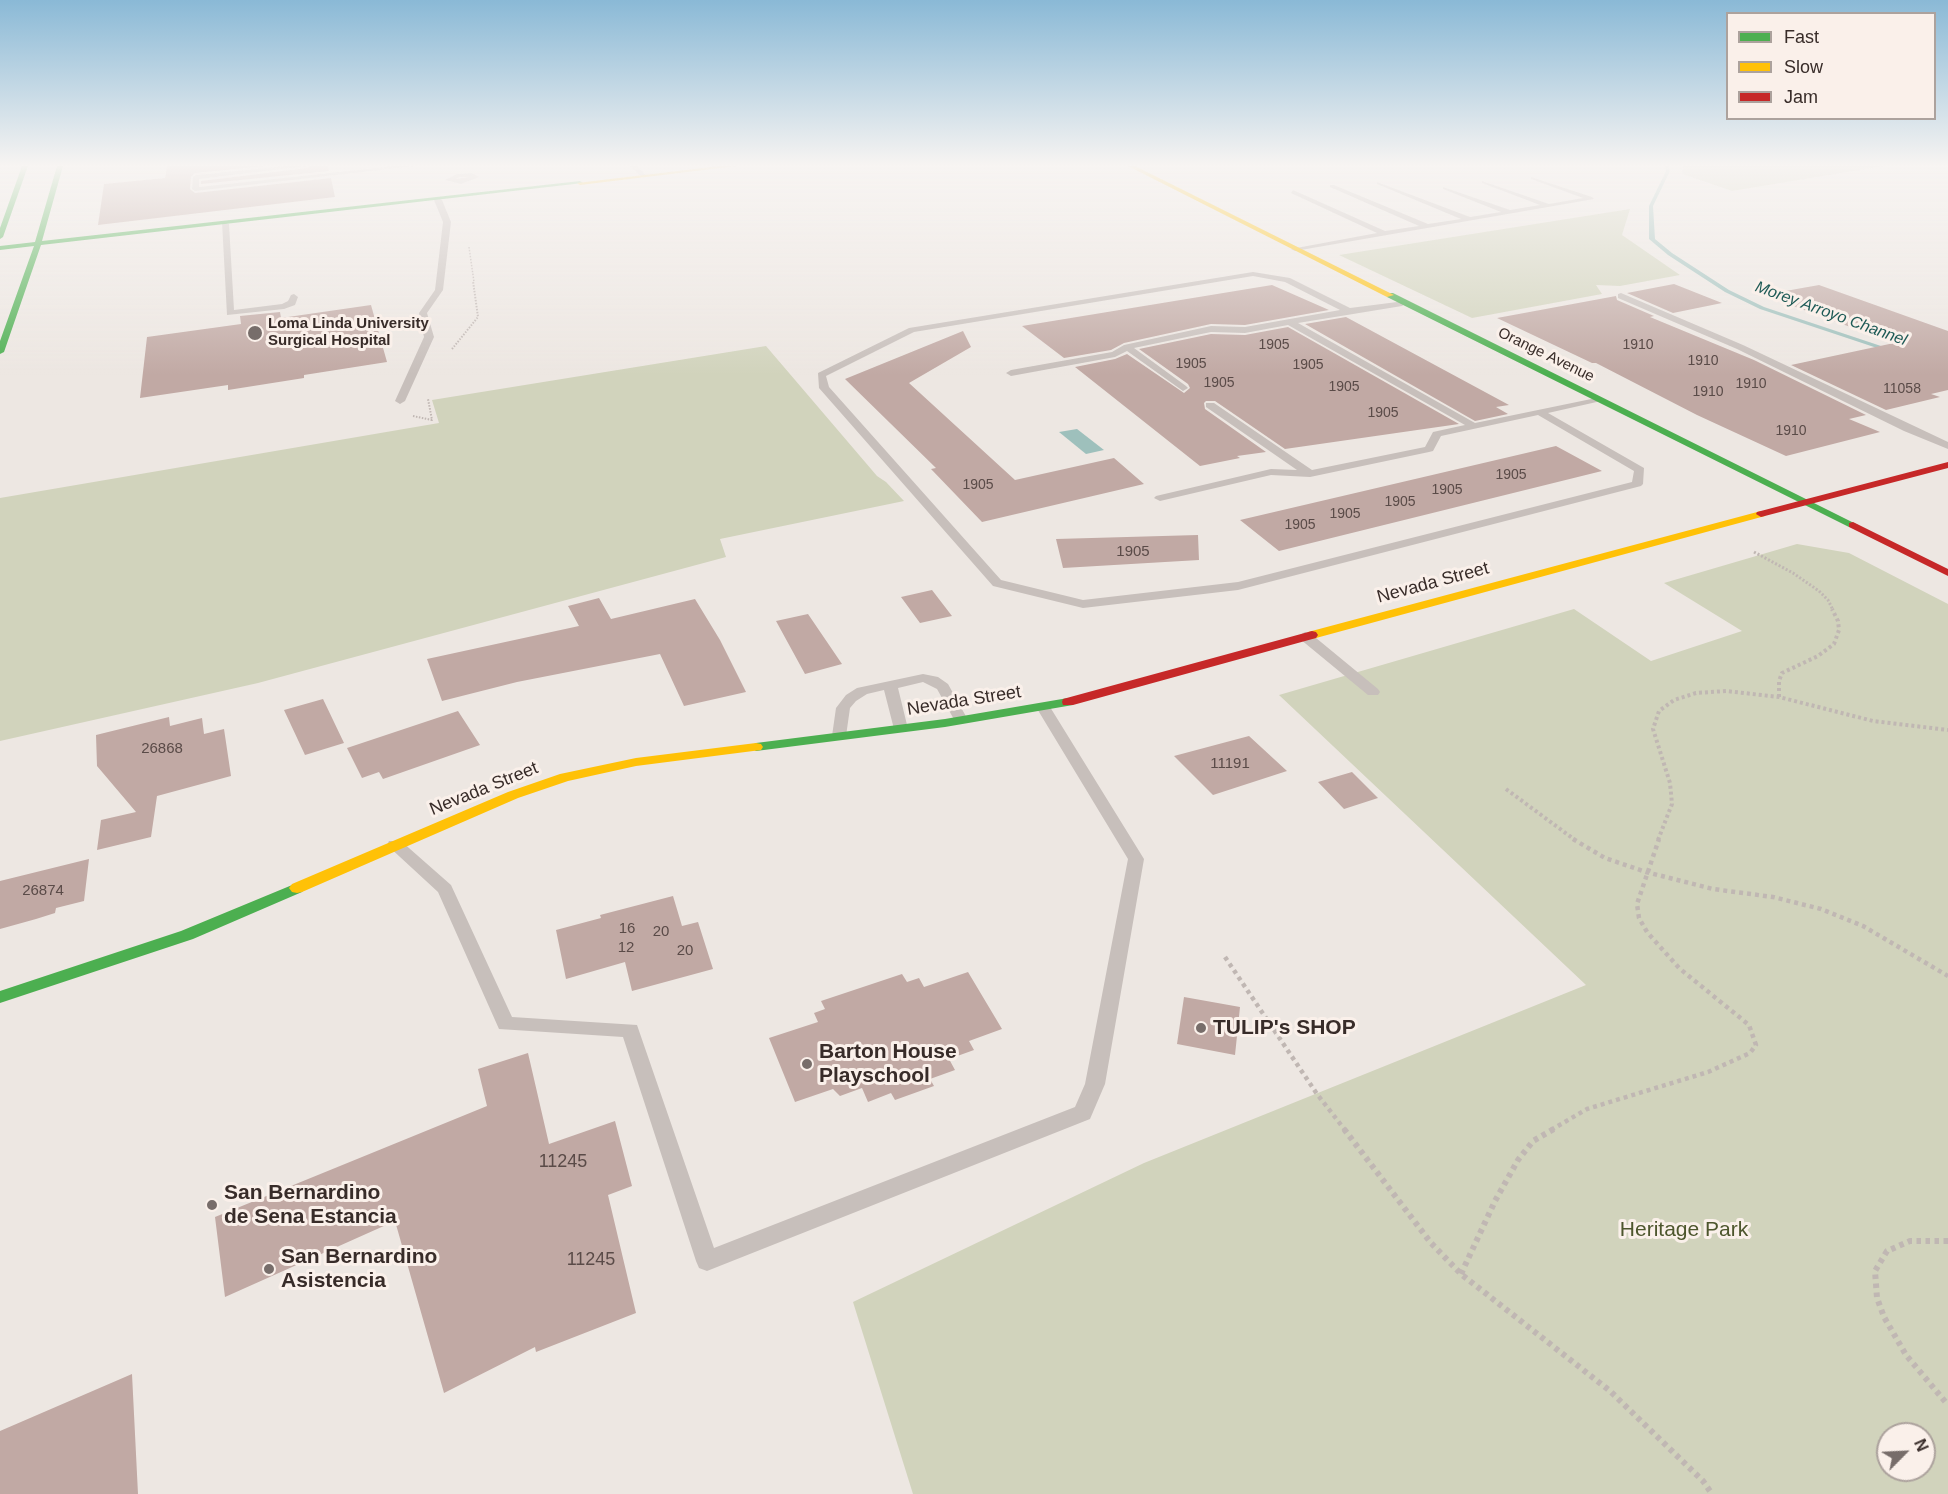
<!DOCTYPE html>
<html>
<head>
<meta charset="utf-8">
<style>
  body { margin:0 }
  #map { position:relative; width:1948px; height:1494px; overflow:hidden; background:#ede7e2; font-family:Helvetica,sans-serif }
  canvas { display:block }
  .legend { position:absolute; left:1726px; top:12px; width:210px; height:108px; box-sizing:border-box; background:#faf0ea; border:2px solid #aca29d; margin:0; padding:8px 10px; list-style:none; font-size:18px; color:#382c29 }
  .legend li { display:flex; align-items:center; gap:12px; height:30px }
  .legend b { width:30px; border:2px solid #aca29d }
  .north { position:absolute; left:1876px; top:1422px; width:60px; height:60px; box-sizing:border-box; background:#faf0ea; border:2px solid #aca29d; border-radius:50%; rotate:66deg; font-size:16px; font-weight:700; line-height:24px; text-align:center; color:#382c29 }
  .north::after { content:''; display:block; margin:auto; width:21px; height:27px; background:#776d6a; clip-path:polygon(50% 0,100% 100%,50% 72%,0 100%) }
</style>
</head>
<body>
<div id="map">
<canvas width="1948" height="1494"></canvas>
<ul class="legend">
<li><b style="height:8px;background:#4caf50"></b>Fast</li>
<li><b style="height:8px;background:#ffc107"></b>Slow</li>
<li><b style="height:8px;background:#c62828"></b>Jam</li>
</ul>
<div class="north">N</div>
</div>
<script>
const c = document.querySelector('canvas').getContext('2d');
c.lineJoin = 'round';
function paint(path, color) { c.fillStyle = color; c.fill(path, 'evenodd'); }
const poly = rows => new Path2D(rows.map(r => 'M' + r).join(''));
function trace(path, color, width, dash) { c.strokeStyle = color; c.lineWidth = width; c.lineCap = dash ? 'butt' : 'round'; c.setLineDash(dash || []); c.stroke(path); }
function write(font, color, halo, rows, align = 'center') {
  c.font = font + ' Helvetica,sans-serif'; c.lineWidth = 6; c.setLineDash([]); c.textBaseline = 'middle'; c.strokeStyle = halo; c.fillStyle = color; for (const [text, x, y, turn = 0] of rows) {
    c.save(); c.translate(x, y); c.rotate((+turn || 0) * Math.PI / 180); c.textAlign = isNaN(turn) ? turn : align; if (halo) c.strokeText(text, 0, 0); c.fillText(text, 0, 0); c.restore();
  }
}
const green = poly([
  [1683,166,1884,166,1732,191,1682,174],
  [1630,209,1622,235,1680,275,1620,286,1596,285,1602,294,1472,318,1339,255],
  [766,346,877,476,886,482,904,501,720,539,726,557,258,683,0,741,0,498,439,423,432,400],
  [1797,544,1849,553,1948,604,1948,1494,913,1494,853,1302,1144,1163,1586,985,1279,695,1574,609,1651,661,1742,631,1664,583],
  [1888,1434,1924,1434,1924,1470,1888,1470]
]);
const water = poly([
  [1077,429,1104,450,1086,454,1059,432]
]);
const stream = poly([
  [1665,166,1669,166,1670,171,1653,206,1655,239,1672,253,1729,290,1764,307,1893,350,1893,352,1889,352,1760,309,1725,292,1668,255,1649,239,1649,206,1666,171,1665,166]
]);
const building = poly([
  [167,166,265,166,195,173,191,177,190,189,195,193,331,178,335,197,98,225,104,184,165,178],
  [309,166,328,166,329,171,201,184,201,181,307,168],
  [1674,284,1722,303,1673,313,1627,293],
  [1272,285,1329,310,1245,325,1211,324,1124,343,1111,350,1064,358,1022,326],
  [1819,285,1948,331,1948,390,1931,394,1940,397,1886,410,1791,365,1894,343,1763,295],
  [1616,296,1617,300,1654,316,1650,317,1754,360,1866,415,1849,419,1880,432,1786,456,1697,415,1596,363,1592,363,1497,318],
  [371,305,387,362,304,375,304,378,228,390,228,385,140,398,147,337,241,324,240,316,280,312,281,318],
  [1346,317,1509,405,1496,407,1508,414,1475,421,1305,324],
  [1288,327,1459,424,1285,449,1215,401,1206,401,1204,403,1205,409,1266,452,1237,456,1240,458,1200,466,1075,367,1115,359,1127,354,1184,393,1190,388,1188,384,1139,349,1211,334,1245,335],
  [963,331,971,347,909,383,1015,480,1114,458,1144,484,982,522,931,469,936,468,845,379],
  [1556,446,1602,471,1279,551,1240,520],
  [1198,535,1199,560,1063,568,1056,539],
  [932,590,952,616,920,623,901,597],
  [599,598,611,619,695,599,720,640,746,692,684,706,660,654,517,682,442,701,427,659,579,626,568,606],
  [808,614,842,664,805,674,776,621],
  [323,699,344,743,305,755,284,710],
  [458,711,480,745,383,779,379,772,362,778,347,748],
  [169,717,170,726,202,718,204,734,224,729,231,776,157,796,151,837,97,850,101,820,136,812,97,766,96,735],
  [1249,736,1287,771,1213,795,1174,756],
  [1352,772,1378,798,1344,809,1318,782],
  [89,859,84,901,56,908,55,913,36,919,0,929,0,881],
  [673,896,682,926,698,922,713,969,632,991,625,962,566,979,556,930,601,918,600,915],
  [968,972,1002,1029,969,1041,974,1050,949,1059,955,1070,930,1079,934,1086,895,1100,891,1093,868,1102,862,1088,840,1096,833,1089,795,1102,769,1038,818,1022,814,1013,825,1009,821,1001,902,974,907,982,919,978,924,987],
  [1184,997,1240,1007,1235,1055,1177,1044],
  [528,1053,549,1144,615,1121,632,1186,608,1195,636,1313,536,1352,535,1347,444,1393,395,1221,225,1297,215,1217,487,1106,478,1069],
  [132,1374,138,1494,0,1494,0,1431]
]);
const pathFar5 = poly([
  [469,247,474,282]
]);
const pathFar4 = poly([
  [452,349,478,317,473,281],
  [413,416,432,420,428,399]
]);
const pathFar3 = poly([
  [1754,552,1793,573,1819,591,1828,600,1833,610]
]);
const pathFar2 = poly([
  [1779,697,1779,681,1782,673,1818,656,1834,644,1839,630,1838,621,1832,609],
  [1506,789,1575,840],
  [1658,840,1672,804,1670,783,1653,729,1659,711,1674,700,1696,693,1726,691,1779,697,1873,721,1948,730]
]);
const pathFar1 = poly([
  [1573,839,1605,858,1646,872,1713,889,1773,897,1821,909,1863,926,1948,976],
  [1225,957,1317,1094,1345,1130],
  [1551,1130,1587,1109,1708,1072,1750,1053,1756,1045,1749,1025,1679,968,1647,932,1639,918,1637,904,1659,839]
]);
const path = poly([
  [1344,1129,1431,1243,1461,1274,1610,1391,1703,1481,1712,1494],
  [1948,1241,1910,1241,1887,1251,1875,1271,1877,1298,1884,1317,1906,1355,1948,1405],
  [1461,1274,1495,1201,1518,1160,1533,1141,1554,1129]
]);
const lane = poly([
  [286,166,307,166,199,179,199,187,395,166,415,166,195,191,192,189,193,177,196,175,286,166],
  [630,166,637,166,647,176,642,177,630,166],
  [472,173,479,177,461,184,445,180,457,174,472,173],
  [460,177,469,177,455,179,460,177],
  [1531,177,1592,197,1594,199,1295,251,1291,249,1377,233,1291,193,1293,190,1385,231,1419,226,1330,187,1330,185,1334,185,1428,224,1461,219,1377,184,1377,182,1470,217,1501,212,1443,189,1443,187,1510,210,1540,205,1482,183,1482,181,1549,204,1583,198,1531,179,1531,177],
  [438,198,442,200,451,222,443,290,427,313,434,337,405,401,400,404,395,401,424,337,419,313,435,290,443,222,434,200,438,198],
  [222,222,229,224,234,310,282,304,288,301,291,295,294,294,298,297,295,305,284,309,227,315,222,222],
  [1253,272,1290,278,1350,308,1405,301,1406,303,1402,306,1298,323,1475,423,1601,397,1601,401,1548,413,1644,468,1643,484,1641,486,1238,590,1083,608,993,586,819,388,818,373,909,328,1253,272],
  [1253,276,1285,282,1340,310,1245,327,1211,326,1124,345,1112,352,1011,370,1006,373,1011,376,1115,357,1127,351,1183,391,1188,388,1186,386,1134,348,1211,332,1245,333,1288,325,1465,425,1433,432,1425,447,1312,470,1214,403,1206,403,1206,407,1297,470,1271,469,1156,496,1154,498,1160,501,1271,475,1310,477,1429,452,1433,451,1441,436,1538,415,1634,471,1632,482,1238,582,1083,600,1001,580,829,387,826,376,914,332,1253,276],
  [1621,293,1743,345,1948,442,1948,449,1904,431,1737,349,1618,298,1618,294,1621,293],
  [1305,632,1310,633,1378,689,1380,692,1378,695,1368,695,1300,639,1298,636,1305,632],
  [923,674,938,677,948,684,968,720,966,723,956,723,937,689,923,682,898,688,908,729,906,732,896,732,894,729,884,690,867,694,856,701,850,708,846,736,844,739,834,739,832,736,836,708,846,695,857,688,923,674],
  [1043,703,1050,707,1144,859,1105,1084,1090,1119,707,1271,699,1268,696,1261,623,1037,499,1029,438,892,387,845,389,841,401,841,451,885,512,1017,637,1025,714,1248,1075,1107,1085,1084,1128,859,1036,707,1043,703]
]);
const fast = poly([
  [22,166,28,166,3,237,0,239,0,228,22,166],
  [57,166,63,166,42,241,580,181,583,183,41,245,4,352,0,354,0,341,34,246,0,250,0,246,35,242,57,166],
  [1387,293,1393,293,1858,525,1857,527,1849,527,1387,297,1387,293],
  [1068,698,1073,699,1074,702,1073,705,945,727,756,751,749,747,756,743,945,719,1068,698],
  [297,883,302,884,305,888,302,892,193,939,0,1003,0,991,181,931,297,883]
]);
const slow = poly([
  [719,166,737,166,580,185,577,183,719,166],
  [1128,166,1135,166,1394,295,1387,297,1128,166],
  [1761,511,1766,514,1765,516,1316,638,1312,639,1306,635,1308,632,1761,511],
  [756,743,761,744,763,747,761,750,636,766,568,781,518,798,302,892,297,893,292,892,289,888,292,884,508,792,560,774,636,758,756,743]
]);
const jam = poly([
  [1948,462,1948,468,1761,517,1756,514,1757,512,1948,462],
  [1853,522,1948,569,1948,576,1849,527,1849,523,1853,522],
  [1312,631,1316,632,1318,635,1316,638,1073,705,1063,705,1062,702,1063,699,1312,631]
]);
const markers = [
  [255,333,8,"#776d6a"],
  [1201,1028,6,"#776d6a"],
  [807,1064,6,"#776d6a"],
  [212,1205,6,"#776d6a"],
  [269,1269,6,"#776d6a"]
];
const farNumbernames = [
  ["1905",1274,345],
  ["1910",1638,345],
  ["1910",1703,361],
  ["1905",1191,364],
  ["1905",1308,365],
  ["1905",1219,383],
  ["1910",1751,384],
  ["1905",1344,387],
  ["11058",1902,389],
  ["1910",1708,392],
  ["1905",1383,413],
  ["1910",1791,431],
  ["1905",1511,475],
  ["1905",978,485],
  ["1905",1447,490],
  ["1905",1400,502],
  ["1905",1345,514],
  ["1905",1300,525]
];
const farPoinames = [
  ["Loma Linda University",268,324],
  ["Surgical Hospital",268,341]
];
const farStreetnames = [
  ["Orange Avenue",1546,355,26]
];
const numberNames = [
  ["1905",1133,552],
  ["26868",162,749],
  ["11191",1230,764],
  ["26874",43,891],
  ["16",627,929],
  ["20",661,932],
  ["12",626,948],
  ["20",685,951]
];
const farWaternames = [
  ["Morey Arroyo Channel",1831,314,20]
];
const streetNames = [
  ["Nevada Street",1433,583,-15],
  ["Nevada Street",964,701,-9],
  ["Nevada Street",484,789,-22]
];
const nearNumbernames = [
  ["11245",563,1162],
  ["11245",591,1260]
];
const nearPoinames = [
  ["TULIP's SHOP",1213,1028],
  ["Barton House",819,1052],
  ["Playschool",819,1076],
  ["San Bernardino",224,1193],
  ["de Sena Estancia",224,1217],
  ["San Bernardino",281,1257],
  ["Asistencia",281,1281]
];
const nearParknames = [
  ["Heritage Park",1684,1230]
];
paint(green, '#d1d3bc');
paint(water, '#9ec0bc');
paint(stream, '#9ec0bc');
paint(building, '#c1a9a4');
trace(pathFar5, '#c0b7b3', 1.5, [1.5, 1.5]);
trace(pathFar4, '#c0b7b3', 2, [1.5, 1.5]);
trace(pathFar3, '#c0b7b3', 3, [2, 2]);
trace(pathFar2, '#c0b7b3', 4, [3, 3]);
trace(pathFar1, '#c0b7b3', 4.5, [4, 4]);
trace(path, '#c0b7b3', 6, [4.5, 4.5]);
paint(lane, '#c7bfbb');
paint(fast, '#4caf50');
paint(slow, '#ffc107');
paint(jam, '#c62828');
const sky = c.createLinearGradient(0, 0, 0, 375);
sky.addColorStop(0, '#8ab9d6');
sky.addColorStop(0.44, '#f7f4f2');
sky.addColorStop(1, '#f7f4f200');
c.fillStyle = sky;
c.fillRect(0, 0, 1948, 375);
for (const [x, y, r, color] of markers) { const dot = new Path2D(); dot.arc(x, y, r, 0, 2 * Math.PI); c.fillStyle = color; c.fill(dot); trace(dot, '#faf0ea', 2); }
write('14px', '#5a4b48', null, farNumbernames);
write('bold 15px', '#382c29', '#faf0ea', farPoinames, 'left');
write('15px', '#382c29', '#faf0ea', farStreetnames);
write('15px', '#5a4b48', null, numberNames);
write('italic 16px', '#1e5a56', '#faf0ea', farWaternames);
write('18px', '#382c29', '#faf0ea', streetNames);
write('18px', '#5a4b48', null, nearNumbernames);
write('bold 21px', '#382c29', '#faf0ea', nearPoinames, 'left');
write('21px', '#4d562d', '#faf0ea', nearParknames);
</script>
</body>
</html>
